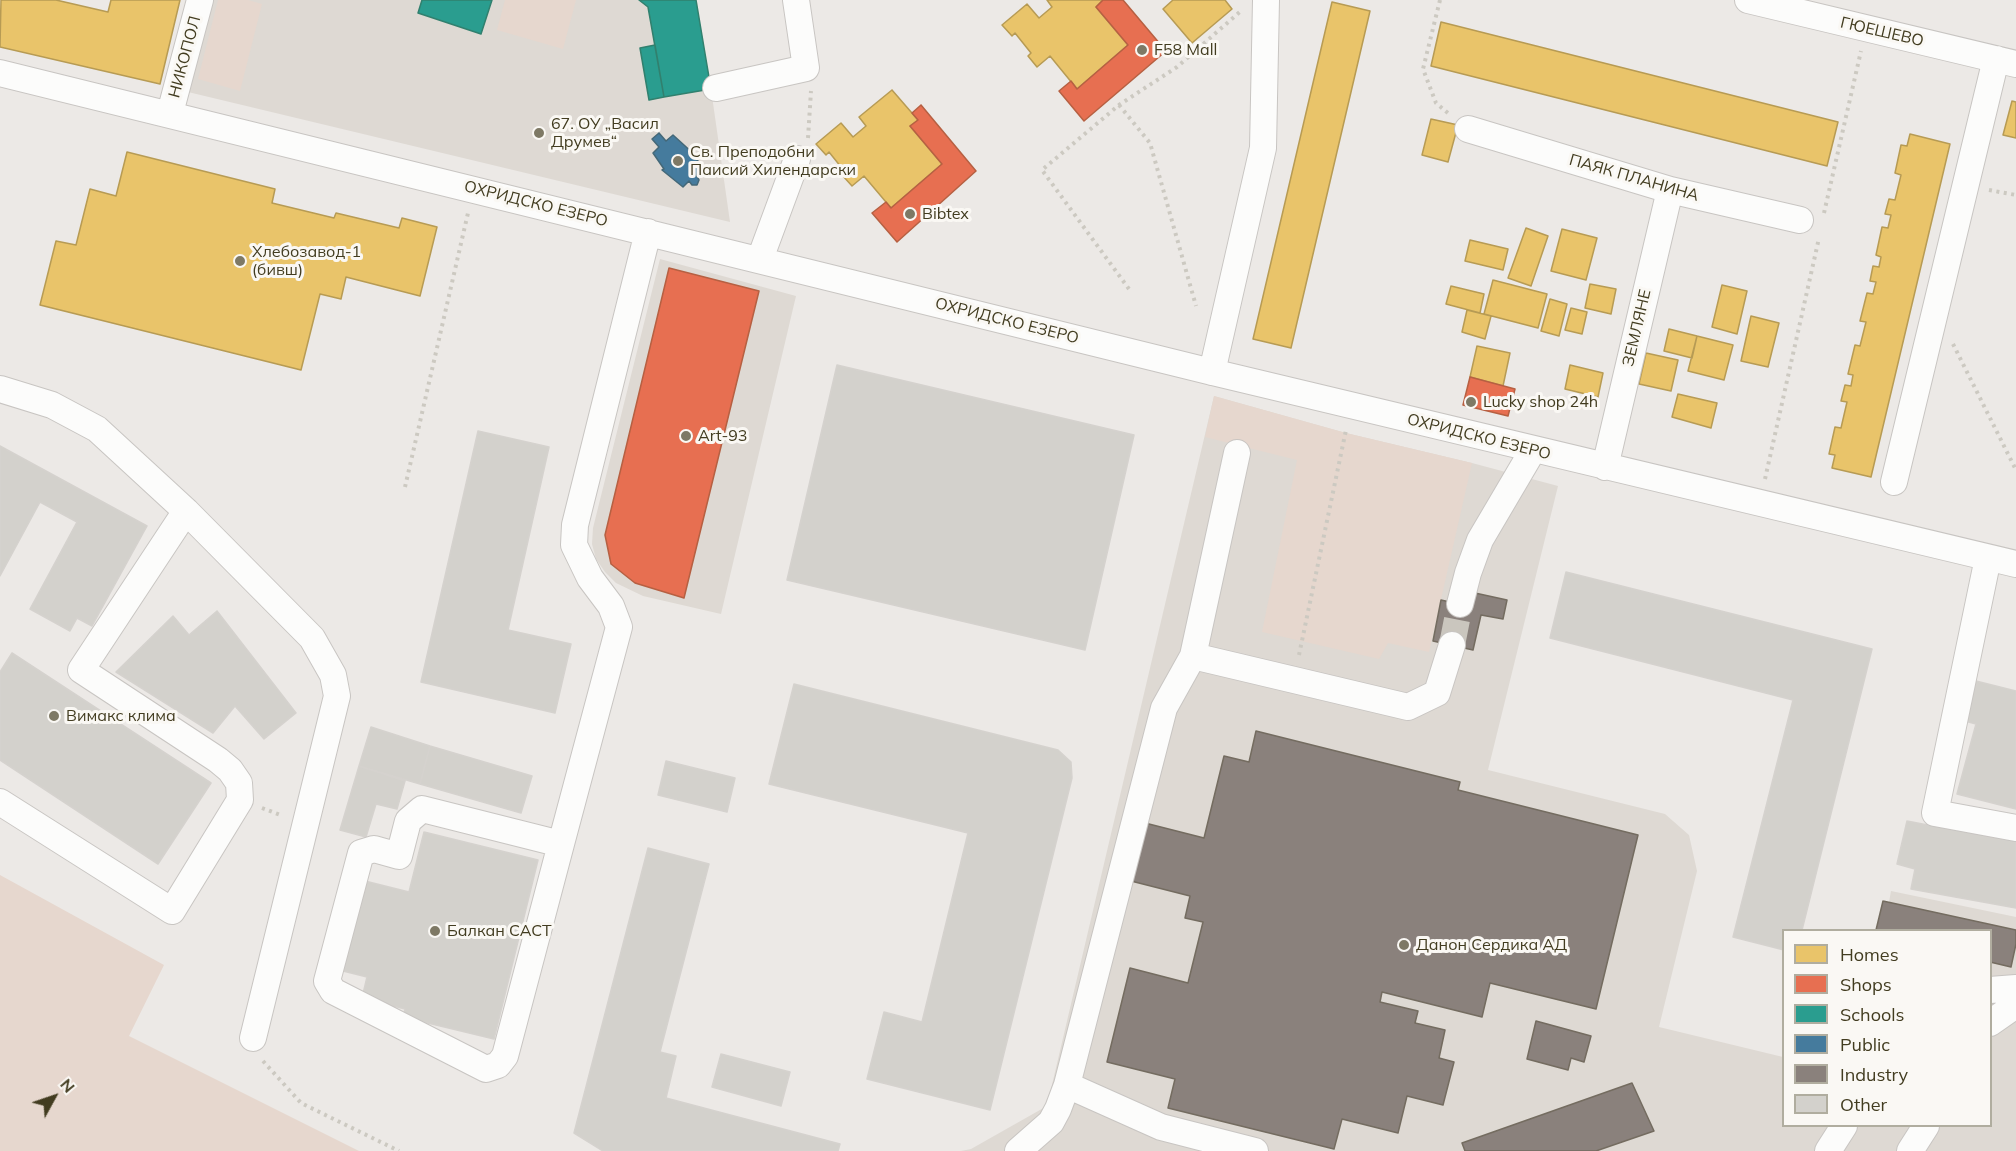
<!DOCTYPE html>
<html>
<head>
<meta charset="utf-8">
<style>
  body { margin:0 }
  #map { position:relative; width:2016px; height:1151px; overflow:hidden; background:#ece9e6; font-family:Mulish,sans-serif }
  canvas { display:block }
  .legend { position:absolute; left:1782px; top:929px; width:210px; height:198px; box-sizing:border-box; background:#faf8f4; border:2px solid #b0ad9f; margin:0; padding:8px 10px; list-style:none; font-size:18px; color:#423c20 }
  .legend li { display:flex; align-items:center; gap:12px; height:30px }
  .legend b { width:30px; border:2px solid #b0ad9f }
  .north { position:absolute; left:24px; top:1067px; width:60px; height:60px; -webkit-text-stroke:4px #faf8f4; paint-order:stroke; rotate:50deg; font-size:16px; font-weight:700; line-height:24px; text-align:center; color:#423c20 }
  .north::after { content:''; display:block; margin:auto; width:21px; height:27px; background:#423c20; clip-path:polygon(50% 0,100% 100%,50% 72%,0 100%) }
</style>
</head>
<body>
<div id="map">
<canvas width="2016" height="1151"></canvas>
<ul class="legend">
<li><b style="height:16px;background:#e9c46a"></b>Homes</li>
<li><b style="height:16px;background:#e76f51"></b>Shops</li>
<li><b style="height:16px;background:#2a9d8f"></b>Schools</li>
<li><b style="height:16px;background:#457b9d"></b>Public</li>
<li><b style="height:16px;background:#8a817c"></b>Industry</li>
<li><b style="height:16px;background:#d3d1cc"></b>Other</li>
</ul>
<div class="north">N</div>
</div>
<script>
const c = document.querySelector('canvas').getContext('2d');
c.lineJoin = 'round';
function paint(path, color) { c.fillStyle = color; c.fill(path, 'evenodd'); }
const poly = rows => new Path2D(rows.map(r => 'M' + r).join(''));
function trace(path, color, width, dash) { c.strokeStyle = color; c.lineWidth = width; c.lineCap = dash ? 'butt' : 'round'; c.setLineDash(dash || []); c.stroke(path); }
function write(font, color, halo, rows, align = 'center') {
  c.font = font + ' Mulish,sans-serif'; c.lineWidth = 6; c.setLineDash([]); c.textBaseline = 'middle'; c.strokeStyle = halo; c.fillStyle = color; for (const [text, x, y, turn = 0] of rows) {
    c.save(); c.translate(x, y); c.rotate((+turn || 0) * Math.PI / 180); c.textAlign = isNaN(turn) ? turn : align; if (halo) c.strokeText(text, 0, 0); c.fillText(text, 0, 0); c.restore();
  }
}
const built = poly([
  [212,0,696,0,711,89,730,222,188,92],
  [660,259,796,296,721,614,643,596,616,583,605,572,596,559,592,544,593,528],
  [1214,396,1346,433,1472,463,1558,486,1488,770,1665,814,1689,835,1697,871,1659,1027,1783,1057,1784,1126,1990,1126,1990,930,1884,930,1891,891,2016,917,2016,1151,961,1151,971,1149,1047,1106]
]);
const green = poly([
  [218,0,248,0,262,4,240,91,198,79],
  [505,0,576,0,563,49,497,30],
  [1214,396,1346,433,1472,463,1429,652,1388,643,1379,659,1262,632,1297,460,1205,437],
  [0,875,164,965,129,1036,359,1151,0,1151]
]);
const homes = poly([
  [1,0,56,0,108,12,111,0,180,0,160,84,0,47,1,0],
  [1047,0,1103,0,1096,7,1128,45,1077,89,1050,56,1037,67,1028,56,1031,53,1015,33,1012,36,1002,25,1027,4,1039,18,1052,7,1047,0],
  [1173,0,1225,0,1232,9,1192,43,1163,9,1173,0],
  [1332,2,1370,11,1291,348,1253,339,1332,2],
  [1441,22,1838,122,1827,166,1431,66,1441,22],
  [892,90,918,120,910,126,942,164,891,208,864,176,852,186,842,175,845,172,829,152,826,155,816,144,841,123,853,137,866,126,859,117,892,90],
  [2012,101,2016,102,2016,138,2003,135,2012,101],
  [1431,119,1458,125,1448,162,1422,155,1431,119],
  [1910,134,1950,144,1871,477,1832,468,1835,455,1829,454,1835,427,1841,428,1847,402,1841,401,1845,385,1851,386,1853,375,1848,374,1855,345,1860,346,1866,322,1860,321,1867,293,1873,294,1876,282,1870,281,1873,266,1879,267,1881,257,1876,255,1882,227,1888,228,1891,215,1885,214,1889,199,1895,200,1901,175,1895,173,1901,145,1907,146,1910,134],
  [127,152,275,189,272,203,334,218,336,213,399,228,402,218,437,227,420,296,346,277,341,299,320,294,301,370,40,305,56,241,76,245,90,189,116,196,127,152],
  [1526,228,1548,236,1531,286,1508,278,1526,228],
  [1562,229,1597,238,1586,280,1551,271,1562,229],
  [1470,240,1508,249,1503,270,1465,261,1470,240],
  [1493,280,1547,294,1538,328,1484,314,1493,280],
  [1590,284,1616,289,1611,314,1585,308,1590,284],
  [1722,285,1747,291,1737,334,1712,327,1722,285],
  [1451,286,1484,294,1480,313,1446,304,1451,286],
  [1550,299,1567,304,1559,336,1541,331,1550,299],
  [1571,308,1587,312,1582,334,1565,330,1571,308],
  [1467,310,1491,316,1485,339,1462,332,1467,310],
  [1751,316,1779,323,1768,367,1741,361,1751,316],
  [1669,329,1697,336,1692,358,1664,351,1669,329],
  [1697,336,1733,345,1724,380,1688,371,1697,336],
  [1477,346,1510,353,1503,386,1470,377,1477,346],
  [1646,353,1678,360,1671,391,1639,384,1646,353],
  [1570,365,1603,373,1598,397,1565,389,1570,365],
  [1678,394,1717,403,1711,428,1672,417,1678,394]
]);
const shops = poly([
  [1103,0,1123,0,1166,51,1084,121,1059,91,1071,81,1077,89,1128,45,1096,7,1103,0],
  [921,105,976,171,897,242,872,213,886,202,891,208,942,164,910,126,918,120,912,113,921,105],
  [669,268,759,291,684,598,635,583,611,564,605,535,669,268],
  [1470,377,1515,389,1508,416,1463,405,1470,377]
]);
const schools = poly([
  [422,0,492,0,481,34,418,13,422,0],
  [639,0,696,0,711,89,664,97,648,7,639,0],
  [655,45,664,97,649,100,640,48,655,45]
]);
const public = poly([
  [659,133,666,141,673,135,695,155,693,156,700,163,698,165,703,169,696,175,699,180,697,185,692,185,689,181,683,187,662,170,664,169,653,153,659,147,652,139,659,133]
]);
const industry = poly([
  [1475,593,1507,600,1503,619,1481,615,1473,650,1433,641,1441,600,1472,607,1475,593],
  [1256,731,1460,782,1458,790,1638,835,1596,1009,1490,983,1482,1017,1382,992,1380,1002,1418,1011,1415,1023,1445,1030,1439,1058,1454,1062,1443,1105,1407,1096,1398,1133,1342,1119,1334,1149,1168,1108,1175,1079,1107,1062,1130,968,1188,983,1203,922,1185,918,1190,896,1131,881,1145,823,1204,838,1224,756,1249,762,1256,731],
  [1883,901,2016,930,2016,944,2011,967,1990,962,1990,930,1876,930,1883,901],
  [1536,1021,1591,1036,1584,1062,1571,1058,1568,1070,1527,1059,1536,1021],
  [1632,1083,1654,1131,1596,1151,1465,1151,1462,1143,1632,1083]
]);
const building = poly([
  [837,365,1134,435,1085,650,787,580,837,365],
  [478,431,549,447,508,630,571,644,555,713,421,682,478,431],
  [0,446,147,526,92,626,77,618,70,631,30,609,77,522,40,502,0,576,0,446],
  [1566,572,1872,649,1802,930,1784,930,1784,950,1733,937,1793,700,1550,638,1566,572],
  [217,611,296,713,264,739,235,706,213,733,116,672,173,616,189,635,217,611],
  [12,653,211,783,158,864,0,760,0,672,12,653],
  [1976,681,2016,691,2016,809,1957,794,1976,724,1965,721,1976,681],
  [794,684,1058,750,1071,762,1072,778,990,1110,867,1079,884,1012,922,1022,968,833,769,784,794,684],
  [371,727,430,746,420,784,359,766,371,727],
  [430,746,532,776,521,813,420,784,430,746],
  [666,761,735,778,727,812,658,795,666,761],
  [359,766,405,781,397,809,376,804,366,837,340,830,359,766],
  [1907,821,2016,842,2016,908,1911,889,1915,869,1897,864,1907,821],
  [424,832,538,860,494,1039,403,1017,405,1009,362,998,367,977,339,970,361,880,409,892,424,832],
  [648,848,709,864,660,1052,676,1056,666,1098,840,1144,838,1151,603,1151,574,1133,648,848],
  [721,1054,790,1072,781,1106,712,1087,721,1054]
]);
const minorTunnel = poly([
  [1452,645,1460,604]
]);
const path = poly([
  [1440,0,1423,69,1436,103,1449,114],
  [1119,105,1150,143,1196,306],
  [808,138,811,91],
  [1989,190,2016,195],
  [1824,213,1861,51],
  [1129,289,1042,170,1119,105,1177,67,1242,10],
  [1953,344,2016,470],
  [1765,479,1819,238],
  [405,487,468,213],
  [1299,655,1346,430],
  [262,808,283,816],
  [263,1061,301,1103,399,1151]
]);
const minor = poly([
  [1748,0,2016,64],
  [0,73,1212,372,2016,564],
  [716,88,806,68,796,0],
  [170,113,200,0],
  [1468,129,1670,190,1800,220],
  [760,259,797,159],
  [1212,372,1263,148,1266,0],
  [0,389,52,405,97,429,186,511,312,638,333,675,337,696,253,1038],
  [1605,467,1670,190],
  [1894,482,1996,59],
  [1988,558,1935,813,2016,828],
  [1460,604,1468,573,1480,540,1533,450],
  [1193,656,1237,453],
  [0,802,172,911,240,800,239,783,230,770,218,760,81,670,186,511],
  [561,844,422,809,408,821,399,856,374,849,361,853,327,981,333,991,486,1069,498,1065,505,1056,561,844,619,627,611,606,590,578,574,545,575,525,648,232],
  [1990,990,2016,988],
  [1990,1023,2016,1005],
  [1018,1151,1051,1122,1058,1109,1067,1085],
  [1255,1151,1161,1127,1067,1085,1164,708,1193,656,1408,707,1437,693,1452,645],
  [1828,1151,1844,1126],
  [1910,1151,1926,1126]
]);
const markers = [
  [1142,50,6,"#7e7965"],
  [539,133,6,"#7e7965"],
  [678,161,6,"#7e7965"],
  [910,214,6,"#7e7965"],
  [240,261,6,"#7e7965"],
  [1471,402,6,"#7e7965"],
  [686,436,6,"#7e7965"],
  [54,716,6,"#7e7965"],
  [435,931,6,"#7e7965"],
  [1404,945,6,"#7e7965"]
];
const streetNames = [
  ["ГЮЕШЕВО",1882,32,13],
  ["НИКОПОЛ",185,57,-75],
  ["ПАЯК ПЛАНИНА",1634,178,16],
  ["ОХРИДСКО ЕЗЕРО",536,204,14],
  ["ОХРИДСКО ЕЗЕРО",1007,321,14],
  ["ЗЕМЛЯНЕ",1637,328,-77],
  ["ОХРИДСКО ЕЗЕРО",1479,437,14]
];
const poiNames = [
  ["F58 Mall",1154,50],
  ["67. ОУ „Васил",551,124],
  ["Друмев“",551,142],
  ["Св. Преподобни",690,152],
  ["Паисий Хилендарски",690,170],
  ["Bibtex",922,214],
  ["Хлебозавод-1",252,252],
  ["(бивш)",252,270],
  ["Lucky shop 24h",1483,402],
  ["Art-93",698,436],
  ["Вимакс клима",66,716],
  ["Балкан САСТ",447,931],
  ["Данон Сердика АД",1416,945]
];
paint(built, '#ded9d3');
paint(green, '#e6d7ce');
paint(homes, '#e9c46a');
trace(homes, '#b79b54', 1.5);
paint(shops, '#e76f51');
trace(shops, '#b66042', 1.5);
paint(schools, '#2a9d8f');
trace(schools, '#31806e', 1.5);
paint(public, '#457b9d');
trace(public, '#446878', 1.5);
paint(industry, '#8a817c');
trace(industry, '#746c60', 1.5);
paint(building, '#d3d1cc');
trace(building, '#d5d2ce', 1.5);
trace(minorTunnel, '#cac6be', 26, [26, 13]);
trace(minor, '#c8c5c2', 28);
trace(path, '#ccc9c1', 4, [3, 4.5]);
trace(minor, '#fcfcfb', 26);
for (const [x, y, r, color] of markers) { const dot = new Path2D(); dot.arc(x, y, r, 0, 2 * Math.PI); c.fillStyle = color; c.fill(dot); trace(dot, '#faf8f4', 2); }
write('16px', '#423c20', '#faf8f4', streetNames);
write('16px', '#423c20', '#faf8f4', poiNames, 'left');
</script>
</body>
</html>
